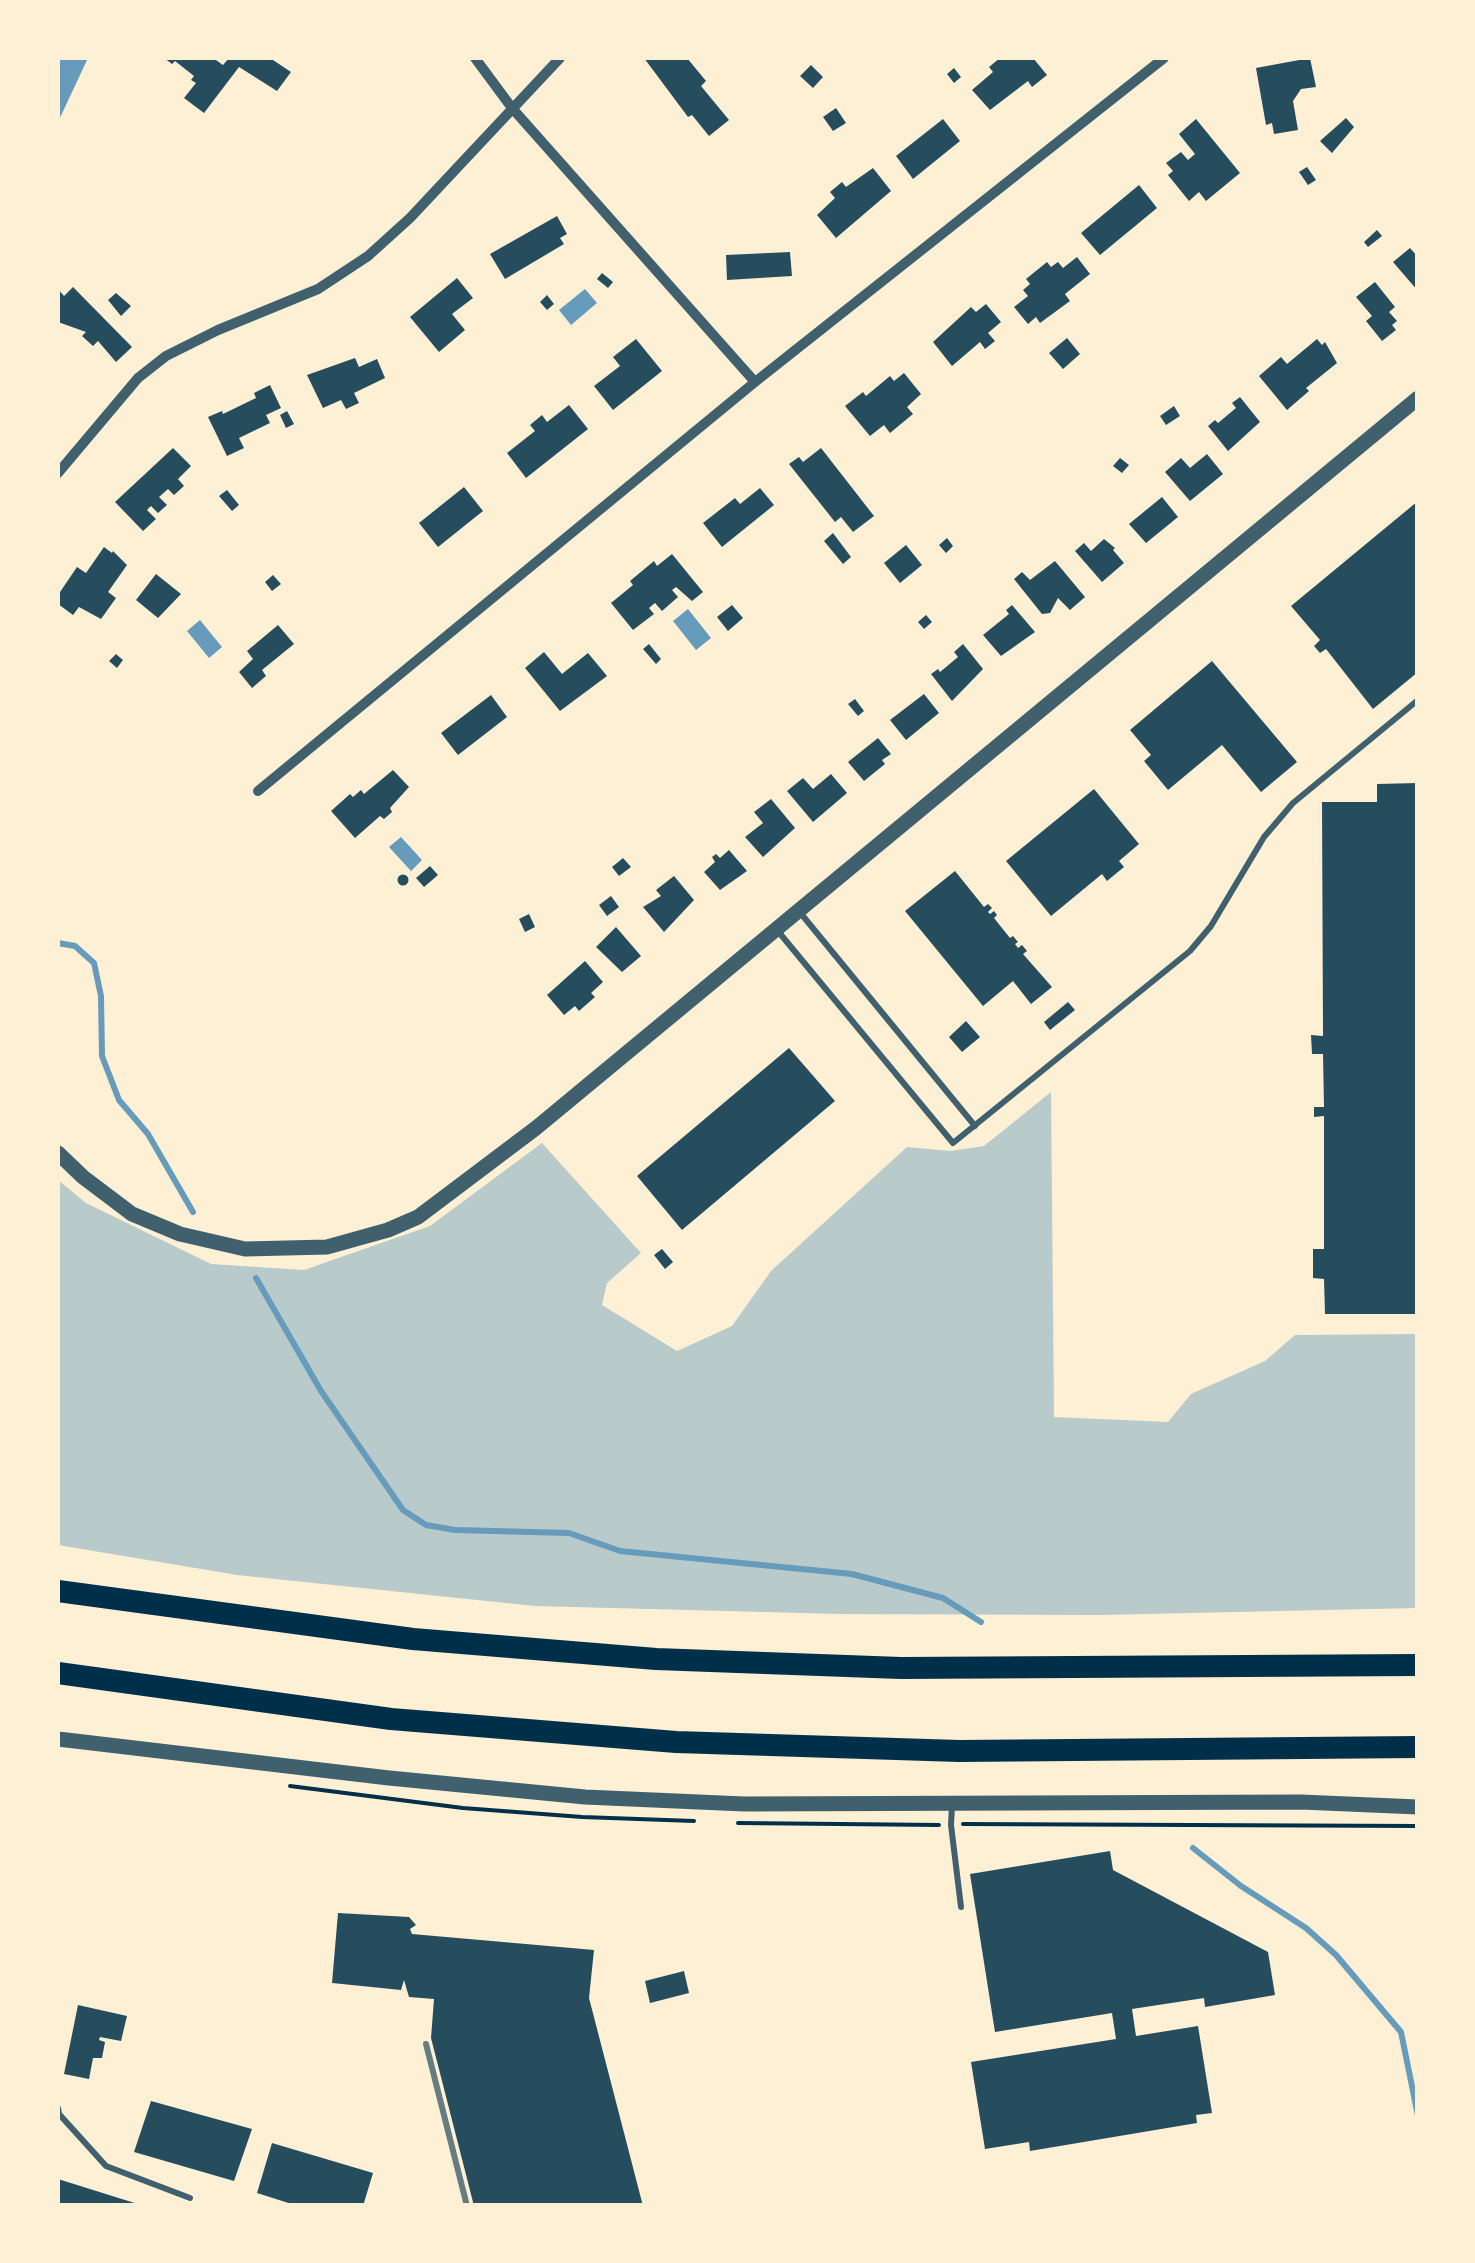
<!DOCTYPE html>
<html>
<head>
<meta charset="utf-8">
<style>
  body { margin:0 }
  #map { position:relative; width:1475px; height:2263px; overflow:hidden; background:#fdf0d5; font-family:Signika,sans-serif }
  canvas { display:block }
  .frame { position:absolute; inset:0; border:60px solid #fdf0d5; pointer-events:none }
</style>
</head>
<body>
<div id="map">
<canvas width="1475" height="2263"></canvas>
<div class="frame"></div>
</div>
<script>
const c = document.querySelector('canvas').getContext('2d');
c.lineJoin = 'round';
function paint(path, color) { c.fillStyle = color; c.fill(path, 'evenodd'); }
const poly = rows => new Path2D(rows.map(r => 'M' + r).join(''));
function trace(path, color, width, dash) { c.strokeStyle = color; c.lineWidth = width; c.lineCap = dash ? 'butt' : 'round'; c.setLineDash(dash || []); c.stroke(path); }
const green = poly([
  [1051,1092,1054,1417,1168,1422,1191,1394,1265,1361,1295,1335,1417,1334,1417,1608,1099,1615,840,1614,535,1606,237,1575,58,1545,58,1180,86,1203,211,1264,304,1270,430,1226,542,1143,641,1253,607,1283,602,1305,677,1351,732,1326,771,1271,907,1147,950,1151,984,1146]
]);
const water = poly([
  [58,58,88,58,58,122],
  [585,289,597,303,571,325,559,310],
  [688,609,711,638,696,650,673,621],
  [200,620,222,647,209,658,187,631],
  [401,837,422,860,411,871,389,847]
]);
const stream = poly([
  [58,943,75,946,94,963,101,996,102,1056,119,1100,148,1134,193,1212],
  [256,1278,321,1391,403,1510,426,1525,455,1530,569,1533,620,1551,852,1574,943,1598,981,1622],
  [1193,1848,1241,1886,1306,1928,1336,1955,1401,2032,1418,2116]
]);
const building = poly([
  [164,58,213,58,223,65,229,58,270,58,291,72,277,91,239,67,204,113,184,98,196,83,191,80,194,76,175,61,172,64],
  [644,58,687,58,706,81,701,86,729,120,709,136,692,115,688,117],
  [1000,58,1033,58,1047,75,1032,87,1028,81,990,110,972,90,993,72,989,67],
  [1310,58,1316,87,1301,89,1293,101,1298,130,1274,134,1272,123,1266,125,1256,68],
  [811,65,823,77,813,88,800,76],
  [954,68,961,77,954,83,947,74],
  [836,108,846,123,833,131,823,117],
  [1346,118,1354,127,1332,153,1320,141],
  [943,119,960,141,913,179,896,156],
  [1196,119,1240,173,1206,201,1199,192,1189,201,1168,175,1173,171,1166,163,1181,152,1188,160,1195,154,1179,134],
  [1307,167,1316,180,1308,185,1299,172],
  [873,168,891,191,836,238,817,215,835,198,830,192,842,182,846,187],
  [1139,185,1157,208,1100,255,1081,233],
  [557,216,567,234,560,238,564,244,505,279,490,254],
  [1377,230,1382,236,1368,247,1364,242],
  [1410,248,1418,257,1418,291,1393,262],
  [790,252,792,276,727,280,726,255],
  [1077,257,1090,274,1065,294,1070,301,1040,323,1036,317,1028,324,1014,307,1028,296,1023,290,1030,284,1026,279,1047,262,1051,267,1058,262,1063,268],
  [602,273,613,282,608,288,597,279],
  [457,278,473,298,452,314,465,330,439,352,410,317],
  [1375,282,1395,307,1389,312,1397,321,1392,325,1396,330,1382,341,1366,321,1372,316,1356,297],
  [73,287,132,347,116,362,98,341,93,346,82,336,86,332,58,322,58,289,64,296],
  [116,293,131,306,121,316,108,300],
  [547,295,554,304,547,310,540,302],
  [986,304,1001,322,988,333,995,341,985,349,980,342,952,366,933,342,971,307,976,312],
  [1067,338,1080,354,1063,369,1049,353],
  [636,339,662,371,613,410,594,386,620,366,613,357],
  [1317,339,1322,345,1325,342,1337,363,1306,388,1309,391,1287,410,1259,376,1281,357,1287,364],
  [355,358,359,367,377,359,385,378,354,393,359,403,346,409,341,400,323,408,307,375],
  [904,373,921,394,907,407,913,414,890,433,884,425,870,436,845,406,863,392,866,396,890,376,894,381],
  [270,385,281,408,266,415,270,423,239,438,244,448,227,456,208,417,222,411,223,414,256,398,254,393],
  [1240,397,1260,422,1228,451,1208,426,1215,420,1218,423,1236,408,1232,403],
  [569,405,588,429,526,478,507,453,535,431,530,425,542,415,547,422],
  [1174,406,1180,416,1166,425,1160,416],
  [287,411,294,424,286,428,280,415],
  [173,448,191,466,178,479,184,486,174,495,168,489,159,497,167,505,158,513,151,506,147,510,156,519,143,531,115,502],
  [821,448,874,516,853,532,841,517,835,522,789,464,799,457,803,462],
  [1207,454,1223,474,1190,501,1165,472,1181,458,1190,468],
  [1120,458,1129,465,1122,473,1113,466],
  [464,487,483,511,438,547,419,523],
  [760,488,774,505,722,547,703,523,735,498,740,504],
  [227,490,239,505,232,511,219,496],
  [1162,497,1178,517,1146,543,1129,524],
  [1418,501,1418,672,1373,709,1326,649,1320,653,1314,646,1320,640,1291,606],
  [833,533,851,557,843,564,824,541],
  [947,538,953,546,946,553,939,545],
  [1104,539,1115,548,1113,550,1124,563,1102,582,1075,551,1084,543,1091,551],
  [906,545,922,565,900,583,884,563],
  [104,547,112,553,113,551,127,565,108,592,116,598,101,619,79,607,73,615,58,604,58,595,77,567,86,573],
  [672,554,703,592,692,601,676,587,672,590,678,597,662,611,655,603,649,608,654,614,633,630,611,603,633,585,630,581,654,561,657,566],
  [1055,561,1085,597,1070,610,1058,598,1050,613,1042,614,1014,579,1022,572,1030,580],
  [156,574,181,594,158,618,136,600],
  [273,575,281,584,272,591,265,582],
  [732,605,743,618,728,631,717,617],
  [1012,605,1035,632,1001,656,983,635,1009,614,1006,610],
  [926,615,932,622,924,629,918,622],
  [278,625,294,644,262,670,266,676,252,688,239,672,253,659,247,651],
  [649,644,661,659,656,664,643,649],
  [963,644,983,669,952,701,931,674,938,669,940,672,958,657,954,652],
  [544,652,562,674,588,653,607,676,560,711,525,668],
  [116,654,123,660,117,668,109,661],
  [1212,661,1297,762,1261,792,1222,745,1168,790,1144,761,1151,755,1130,730],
  [924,694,939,713,906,740,890,720],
  [491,695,507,717,458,755,441,733],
  [855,699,864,711,858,716,848,704],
  [878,738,891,754,882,760,885,764,864,781,848,762],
  [393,770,409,787,390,808,392,812,384,819,380,816,355,838,331,811,350,794,353,797,361,790,364,794],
  [831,774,847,793,813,822,787,791,803,778,813,789],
  [1418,783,1418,1314,1325,1314,1324,1279,1313,1278,1313,1249,1324,1249,1324,1116,1314,1117,1314,1107,1324,1107,1323,1054,1312,1054,1311,1035,1323,1036,1322,802,1377,802,1377,784],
  [1094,789,1139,844,1119,861,1124,867,1107,881,1102,874,1051,916,1006,861],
  [771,799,795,828,763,857,745,837,763,823,754,812],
  [729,850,747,871,720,890,704,872,715,862,712,857,716,854,720,858],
  [623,858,631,867,619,876,612,867],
  [430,866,438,875,424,887,416,878],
  [955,871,984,907,988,904,992,908,988,912,990,914,994,911,997,915,994,918,1010,938,1013,936,1018,942,1015,944,1018,948,1022,945,1027,951,1023,954,1052,987,1031,1004,1013,981,983,1006,905,911],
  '397.5 880a5.5 5.5 0 1 1 11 0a5.5 5.5 0 1 1-11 0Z',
  [674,876,694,900,664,932,643,907,661,896,656,890],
  [611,896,619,907,607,916,599,905],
  [529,914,535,927,525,932,519,919],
  [616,927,641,956,622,972,596,947],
  [585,961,603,982,591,993,595,997,579,1011,575,1006,564,1015,547,995],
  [1068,1002,1075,1010,1050,1030,1044,1022],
  [966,1021,980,1037,962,1052,949,1037],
  [789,1048,835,1101,682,1230,637,1176],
  [662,1249,673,1262,665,1269,654,1255],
  [1110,1851,1113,1870,1268,1952,1275,1995,1205,2007,1204,1998,1132,2009,1136,2036,1198,2026,1212,2113,1196,2115,1197,2123,1030,2151,1029,2142,985,2149,971,2062,1116,2039,1112,2013,995,2032,970,1874],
  [338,1913,409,1917,416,1925,410,1929,412,1934,594,1950,589,1998,643,2206,474,2206,431,2038,434,1999,409,1997,404,1980,401,1990,332,1983],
  [684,1971,689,1993,650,2003,645,1981],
  [78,2005,127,2016,121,2041,100,2037,99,2040,105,2042,102,2058,93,2058,89,2079,64,2074],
  [151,2101,252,2129,234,2181,134,2152],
  [272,2143,373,2173,363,2206,298,2206,257,2193],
  [58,2179,141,2205,141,2206,58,2206]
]);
const path = poly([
  [290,1786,463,1808,582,1817,694,1821],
  [738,1823,939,1825],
  [963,1824,1418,1826]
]);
const service = poly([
  [798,910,975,1126],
  [777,930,953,1143,1190,951,1211,926,1264,837,1293,803,1418,700],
  [952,1805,951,1825,961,1907],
  [58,2108,59,2114,106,2166,190,2198]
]);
const minor = poly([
  [475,58,512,108,755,382],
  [58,473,138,378,166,356,218,330,318,289,368,256,410,218,560,58],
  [258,791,755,382,1164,58]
]);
const tertiary = poly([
  [58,1153,83,1177,132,1214,180,1234,245,1249,327,1247,388,1230,418,1217,536,1128,1418,398],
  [58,1739,389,1778,585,1797,744,1804,1301,1802,1418,1807]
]);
const motorway = poly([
  [58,1591,413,1639,656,1659,901,1668,1418,1665],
  [58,1673,391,1719,676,1742,959,1751,1418,1747]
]);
const rail = poly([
  [426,2044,467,2206]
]);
paint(green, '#b9caca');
paint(water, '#669bbc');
trace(stream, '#669bbc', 6);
paint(building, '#264d5e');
trace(path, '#003049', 4);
trace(service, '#3f606c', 6);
trace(minor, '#3f606c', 10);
trace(tertiary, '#3f606c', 15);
trace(motorway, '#003049', 22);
trace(rail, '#657d81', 6);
</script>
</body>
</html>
